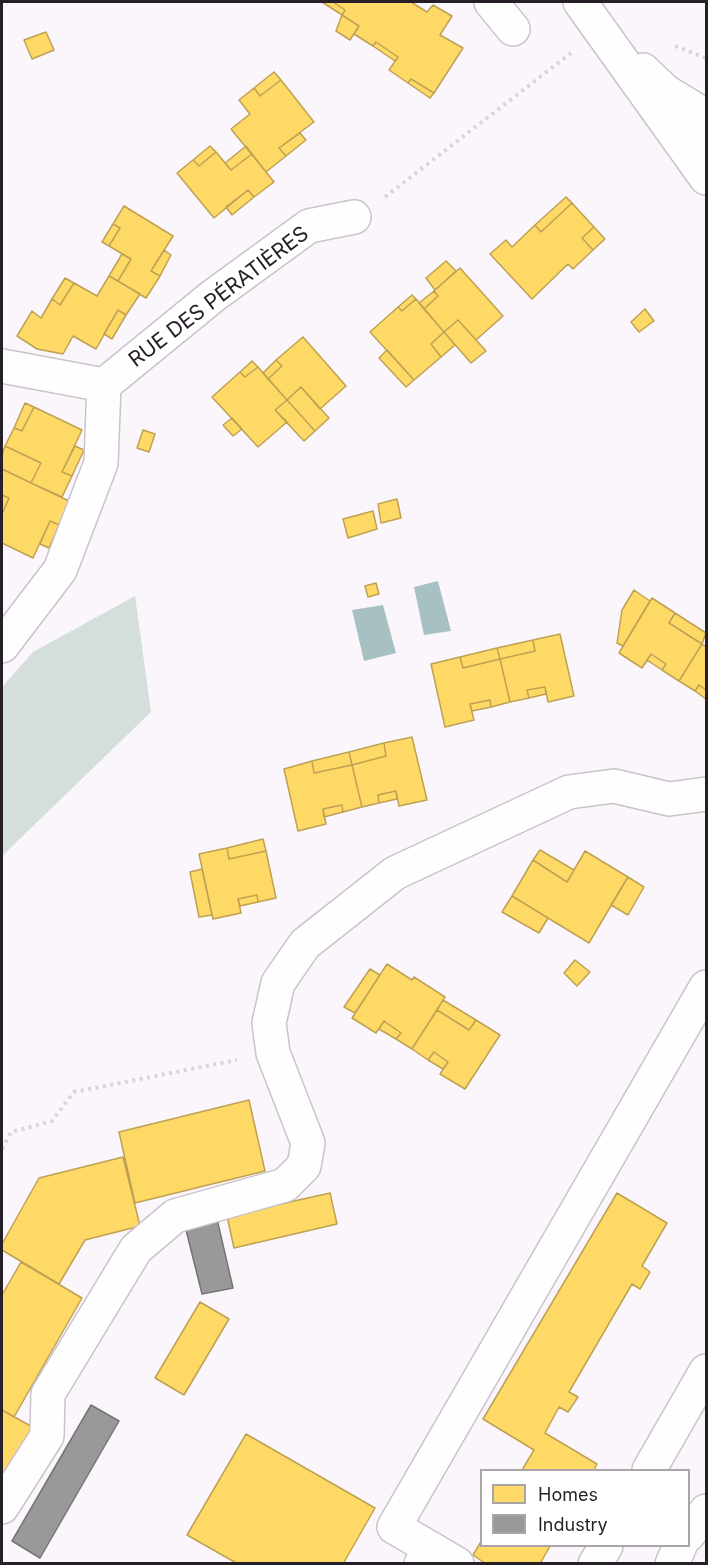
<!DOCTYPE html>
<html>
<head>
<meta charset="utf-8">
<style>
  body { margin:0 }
  #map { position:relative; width:708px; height:1565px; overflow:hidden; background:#fbf6fc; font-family:Inter,sans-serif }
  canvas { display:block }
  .frame { position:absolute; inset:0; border:3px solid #271f28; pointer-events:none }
  .legend { position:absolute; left:480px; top:1469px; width:210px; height:78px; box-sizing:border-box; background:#fff; border:2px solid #a9a5a9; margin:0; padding:8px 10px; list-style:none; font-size:18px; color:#271f28 }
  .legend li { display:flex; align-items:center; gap:12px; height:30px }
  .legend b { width:30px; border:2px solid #a9a5a9 }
</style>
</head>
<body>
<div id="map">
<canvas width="708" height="1565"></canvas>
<div class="frame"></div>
<ul class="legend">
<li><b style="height:16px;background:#ffd966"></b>Homes</li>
<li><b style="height:16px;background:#999"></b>Industry</li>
</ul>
</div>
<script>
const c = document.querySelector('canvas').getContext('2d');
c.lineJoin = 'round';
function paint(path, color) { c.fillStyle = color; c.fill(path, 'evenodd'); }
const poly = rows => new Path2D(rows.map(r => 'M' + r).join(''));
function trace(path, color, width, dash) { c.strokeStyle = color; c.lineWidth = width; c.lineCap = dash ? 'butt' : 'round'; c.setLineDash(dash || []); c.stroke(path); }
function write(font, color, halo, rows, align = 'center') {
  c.font = font + ' Inter,sans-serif'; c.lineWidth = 6; c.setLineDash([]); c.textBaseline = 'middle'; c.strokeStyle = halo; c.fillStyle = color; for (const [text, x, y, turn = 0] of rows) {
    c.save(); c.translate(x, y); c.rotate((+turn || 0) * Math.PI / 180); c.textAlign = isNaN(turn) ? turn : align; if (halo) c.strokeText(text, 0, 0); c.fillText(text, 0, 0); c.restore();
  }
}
const green = poly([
  [135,596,151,712,2,856,2,687,33,652]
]);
const water = poly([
  [438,581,451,631,424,635,414,587],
  [383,605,396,653,364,661,352,610]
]);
const homes = poly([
  [322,2,333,2,345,10,342,15,322,2],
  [333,2,411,2,427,12,433,5,452,16,440,35,463,48,434,93,411,79,408,83,389,70,398,57,376,42,373,46,354,34,359,26,342,15,345,10,333,2],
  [342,15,359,26,350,40,336,31,342,15],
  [46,32,54,50,32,59,24,40,46,32],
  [376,42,398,57,395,61,373,46,376,42],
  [274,72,281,80,260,96,254,88,274,72],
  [411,79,434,93,430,98,408,83,411,79],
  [281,80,314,122,279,148,286,156,266,172,231,129,250,114,239,100,254,88,260,96,281,80],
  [300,133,306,140,286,156,279,148,300,133],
  [210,146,216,152,199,166,193,160,210,146],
  [246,146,252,154,231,170,225,163,246,146],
  [216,152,231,170,252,154,274,182,254,197,248,190,214,218,177,173,193,160,199,166,216,152],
  [248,190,254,197,232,215,226,207,248,190],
  [566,197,572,203,541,232,535,225,566,197],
  [572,203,594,227,582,238,593,250,573,269,568,264,532,299,490,254,506,240,512,247,535,225,541,232,572,203],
  [124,206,173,236,151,271,160,276,146,298,118,281,131,259,109,246,120,228,113,224,124,206],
  [113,224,120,228,109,246,102,242,113,224],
  [594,227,605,239,593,250,582,238,594,227],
  [164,250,171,255,160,276,151,271,164,250],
  [122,254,131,259,118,281,109,276,122,254],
  [446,261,456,271,435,290,426,278,446,261],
  [460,268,503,316,476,340,458,320,444,332,424,309,438,296,434,291,460,268],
  [109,276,140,294,126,315,118,310,96,349,73,336,63,354,37,349,17,336,32,311,41,318,52,299,60,305,74,283,97,296,109,276],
  [65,278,74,283,60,305,52,299,65,278],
  [434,291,438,296,424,309,419,303,434,291],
  [412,295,416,299,402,311,398,307,412,295],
  [416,299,444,332,431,344,441,357,414,380,370,332,398,307,402,311,416,299],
  [645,309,654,321,639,332,631,322,645,309],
  [118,310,126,315,112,339,104,334,118,310],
  [458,320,486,351,471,363,444,332,458,320],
  [444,332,455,345,441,357,431,344,444,332],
  [303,337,346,386,320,409,301,387,287,400,268,379,282,366,276,360,303,337],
  [387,350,414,380,406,387,379,358,387,350],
  [276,360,282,366,268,379,263,373,276,360],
  [252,361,258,367,245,377,240,372,252,361],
  [258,367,287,400,275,410,287,422,258,447,212,397,240,372,245,377,258,367],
  [301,387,329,418,315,431,287,400,301,387],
  [287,400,315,431,304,441,275,410,287,400],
  [25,403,34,407,22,431,14,428,25,403],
  [34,407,82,430,62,472,72,476,62,497,31,483,41,463,5,446,14,428,22,431,34,407],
  [232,418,242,429,233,436,223,425,232,418],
  [143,430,155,434,149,452,137,448,143,430],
  [5,446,41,463,31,483,2,469,2,455,5,446],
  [75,446,84,450,72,476,62,472,75,446],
  [2,469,71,502,59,525,50,521,33,558,2,543,2,514,9,498,2,495,2,469],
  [2,495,9,498,2,514,2,495],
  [397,499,401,518,381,523,378,504,397,499],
  [373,511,377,529,348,538,343,519,373,511],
  [50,521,59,525,49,548,40,544,50,521],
  [376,583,379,594,368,597,365,586,376,583],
  [634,590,650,601,623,646,617,643,622,610,634,590],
  [652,598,675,613,669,623,702,644,679,681,662,670,666,664,651,654,642,668,619,653,652,598],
  [675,613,706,633,702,644,669,623,675,613],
  [560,634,574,696,548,702,545,687,527,690,529,698,510,702,500,659,535,651,533,640,560,634],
  [533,640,535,651,500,659,497,648,533,640],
  [702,644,706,647,706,690,699,685,695,691,679,681,702,644],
  [497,648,500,659,463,668,460,657,497,648],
  [651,654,666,664,662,670,647,660,651,654],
  [460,657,463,668,500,659,510,702,491,707,490,700,470,704,474,720,445,727,431,664,460,657],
  [699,685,706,690,706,699,695,691,699,685],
  [545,687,546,694,529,698,527,690,545,687],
  [490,700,491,707,472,711,470,704,490,700],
  [412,737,427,800,399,806,396,791,378,795,379,803,362,807,352,765,386,756,384,743,412,737],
  [384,743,386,756,352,765,349,752,384,743],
  [349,752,352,765,314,773,312,761,349,752],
  [312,761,314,773,352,765,362,807,343,812,342,805,323,809,326,824,298,831,284,769,312,761],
  [396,791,397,799,379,803,378,795,396,791],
  [342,805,343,812,324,817,323,809,342,805],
  [263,839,266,851,229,859,227,848,263,839],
  [227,848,229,859,266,851,276,898,258,902,257,895,238,899,241,913,213,919,199,854,227,848],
  [540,850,574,870,567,882,533,860,540,850],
  [585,851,628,877,589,943,512,896,533,860,567,882,585,851],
  [202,869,212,915,199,917,190,872,202,869],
  [628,877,644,887,628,915,611,905,628,877],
  [257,895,258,902,240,906,238,899,257,895],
  [512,896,548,918,539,933,502,912,512,896],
  [575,960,590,972,577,986,564,973,575,960],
  [387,964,412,980,414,977,445,997,412,1049,396,1039,401,1033,384,1021,376,1033,352,1018,387,964],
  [370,969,380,975,355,1013,344,1007,370,969],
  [443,1000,476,1020,469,1030,437,1010,443,1000],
  [437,1010,469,1030,476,1020,500,1035,465,1089,440,1074,448,1062,434,1052,428,1060,412,1049,437,1010],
  [384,1021,401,1033,396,1039,379,1029,384,1021],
  [434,1052,448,1062,443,1069,428,1060,434,1052],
  [249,1100,265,1171,135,1203,119,1132,249,1100],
  [123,1157,140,1226,85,1240,59,1284,2,1250,2,1244,39,1178,123,1157],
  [330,1193,337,1224,234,1248,227,1216,330,1193],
  [617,1193,667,1223,642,1266,650,1272,640,1289,632,1284,569,1392,578,1397,568,1412,559,1407,545,1433,597,1464,594,1470,522,1470,534,1450,483,1419,617,1193],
  [21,1262,82,1298,14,1417,2,1410,2,1295,21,1262],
  [200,1302,229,1319,184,1395,155,1378,200,1302],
  [2,1410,36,1429,8,1478,2,1475,2,1410],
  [246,1434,375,1508,343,1564,238,1564,187,1535,246,1434],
  [482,1540,482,1546,550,1546,540,1564,486,1564,473,1555,482,1540]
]);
const industry = poly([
  [217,1219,233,1288,202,1294,185,1226,217,1219],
  [91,1405,119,1421,40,1558,12,1541,91,1405]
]);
const path = poly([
  [675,46,706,58],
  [385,197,571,53],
  [2,1149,11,1132,52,1121,74,1092,237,1060]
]);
const minor = poly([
  [491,2,513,29],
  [666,120,689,137,706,143],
  [2,366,104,385],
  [2,646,60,570,101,463,104,385,213,296,309,226,354,217],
  [649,1470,706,1371],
  [2,1507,47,1436,48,1394,136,1249,175,1216,285,1185,304,1166,308,1143,273,1053,269,1023,278,983,305,944,395,873,569,792,614,786,669,799,706,794],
  [688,1535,706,1511],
  [430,1548,394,1527,706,987],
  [421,1564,430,1548,457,1564],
  [595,1564,606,1546],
  [672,1564,680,1546]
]);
const major = poly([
  [580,2,706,178],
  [643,70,665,91,706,116]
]);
const streetNames = [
  ["RUE DES PÉRATIÈRES",219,297,-37]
];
paint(green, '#d4deda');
paint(water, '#a7c1c3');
paint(homes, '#ffd966');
trace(homes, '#bea153', 1.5);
paint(industry, '#999');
trace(industry, '#777477', 1.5);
trace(minor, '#cac3ca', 36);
trace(major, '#cac3ca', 36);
trace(path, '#d7d5d7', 4, [3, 4.5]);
trace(minor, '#fefeff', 33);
trace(major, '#fefeff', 33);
write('21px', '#271f28', '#fff', streetNames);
</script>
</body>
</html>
